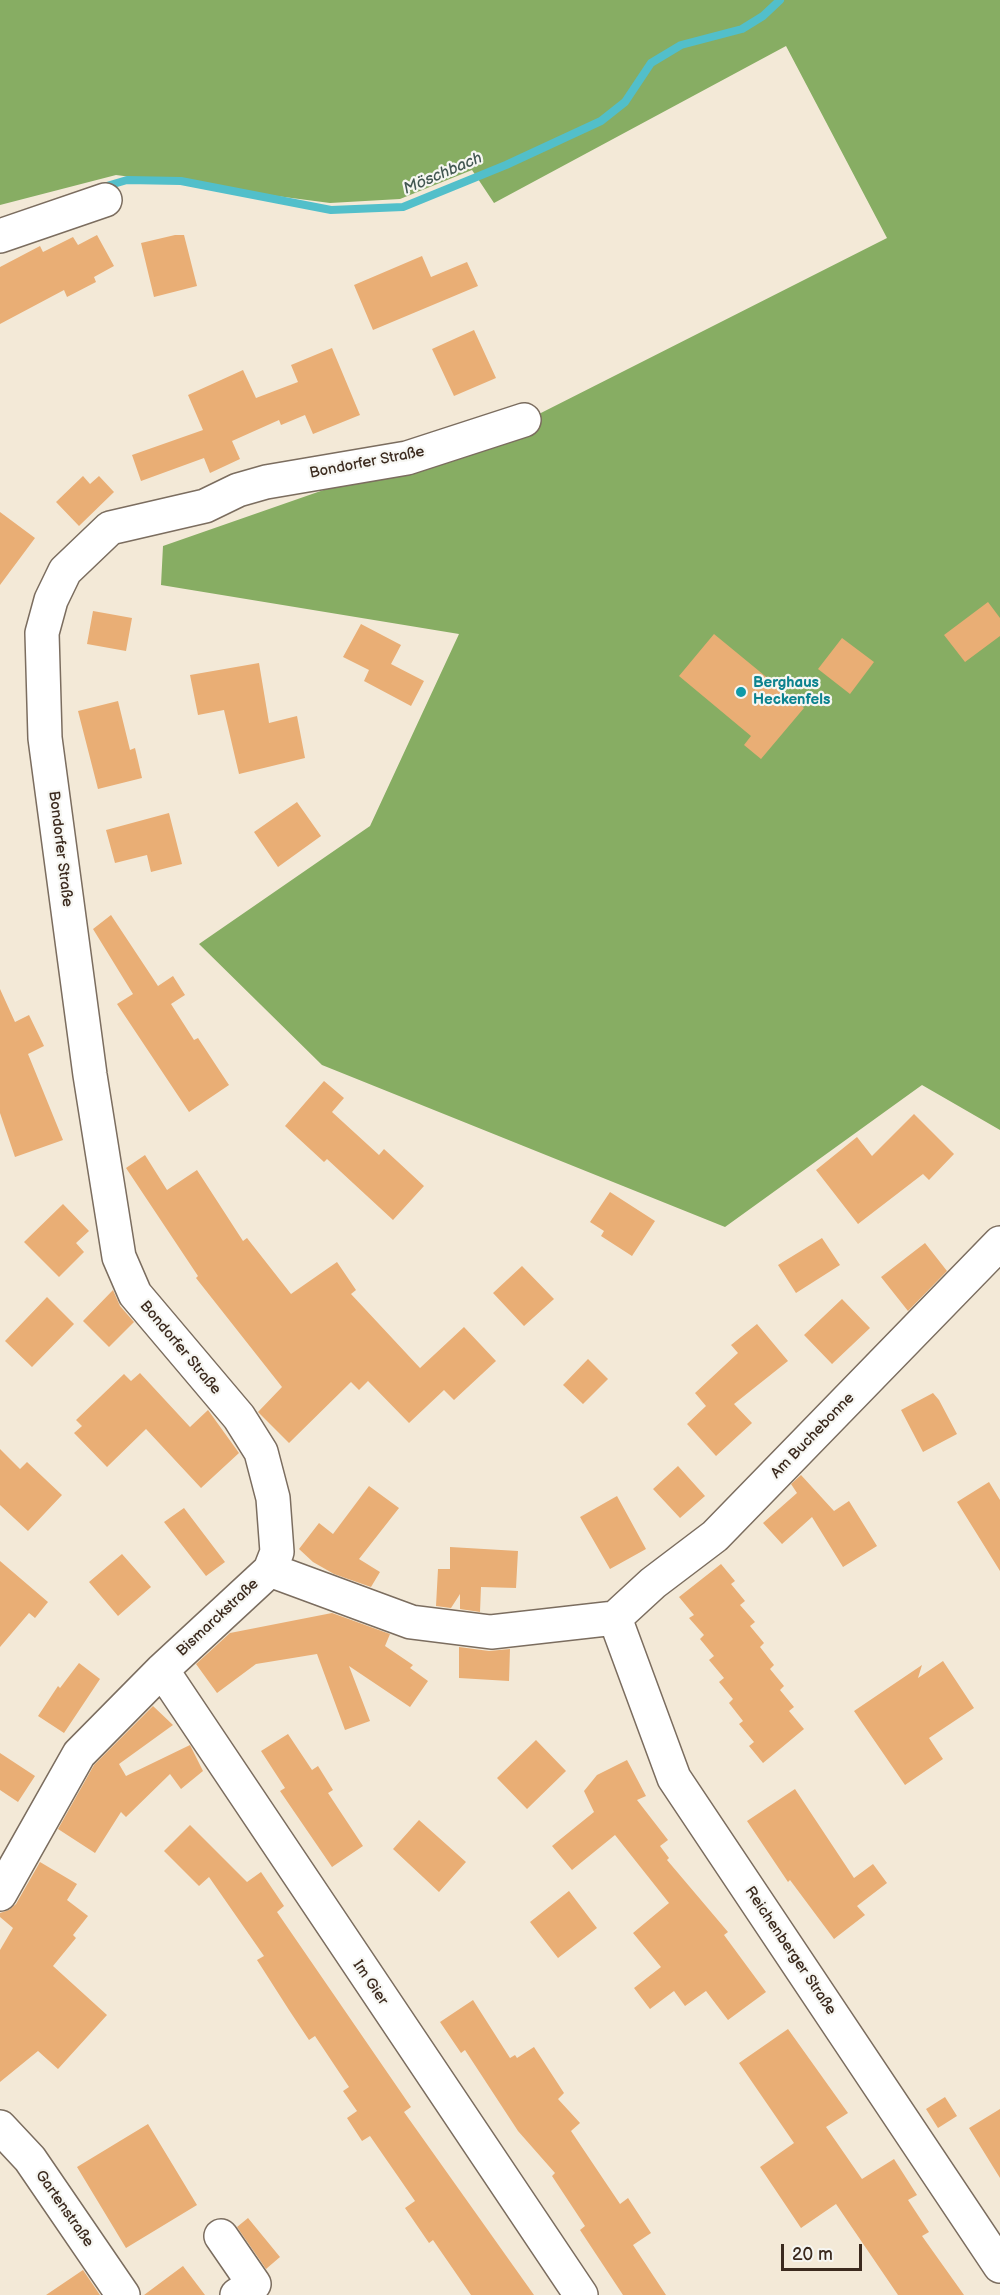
<!DOCTYPE html>
<html>
<head>
<meta charset="utf-8">
<style>
  body { margin:0 }
  #map { position:relative; width:1000px; height:2295px; overflow:hidden; background:#f3e9d7; font-family:"Balsamiq Sans",sans-serif }
  canvas { display:block }
  .scale { position:absolute; left:781px; top:2244px; width:81px; height:27px; box-sizing:border-box; border:3px solid #3b2a1e; border-top:0; padding-left:8px; font-size:18px; line-height:21px; white-space:nowrap; color:#3b2a1e; -webkit-text-stroke:4px #f6f6f2; paint-order:stroke }
</style>
</head>
<body>
<div id="map">
<canvas width="1000" height="2295"></canvas>
<div class="scale">20 m</div>
</div>
<script>
const c = document.querySelector('canvas').getContext('2d');
c.lineJoin = 'round';
function paint(path, color) { c.fillStyle = color; c.fill(path, 'evenodd'); }
const poly = rows => new Path2D(rows.map(r => 'M' + r).join(''));
function trace(path, color, width, dash) { c.strokeStyle = color; c.lineWidth = width; c.lineCap = dash ? 'butt' : 'round'; c.setLineDash(dash || []); c.stroke(path); }
function write(font, color, halo, rows, align = 'center') {
  c.font = font + ' "Balsamiq Sans",sans-serif'; c.lineWidth = 4.5; c.setLineDash([]); c.textBaseline = 'middle'; c.strokeStyle = halo; c.fillStyle = color; for (const [text, x, y, turn = 0] of rows) {
    c.save(); c.translate(x, y); c.rotate((+turn || 0) * Math.PI / 180); c.textAlign = isNaN(turn) ? turn : align; if (halo) c.strokeText(text, 0, 0); c.fillText(text, 0, 0); c.restore();
  }
}
const forest = poly([
  [0,0,1000,0,1000,1130,922,1085,725,1227,322,1065,199,944,370,826,459,634,161,585,163,546,533,417,887,238,786,46,494,203,472,170,400,199,330,203,116,175,0,205]
]);
const stream = poly([
  [100,188,127,180,181,181,331,210,403,207,506,165,601,121,625,102,651,63,681,45,742,29,763,16,780,0]
]);
const building = poly([
  [97,235,114,266,94,277,96,282,67,297,64,290,0,324,0,267,40,246,43,252,73,237,78,245],
  [175,235,184,235,197,286,154,297,141,243],
  [422,256,431,277,467,262,478,286,373,330,354,285],
  [474,330,496,378,454,396,432,349],
  [332,348,360,415,313,434,305,415,281,425,279,420,232,441,240,459,210,473,204,458,141,481,132,455,203,430,188,395,243,370,256,398,298,382,291,365],
  [83,476,90,484,99,476,114,492,79,526,56,502],
  [0,512,35,538,0,585],
  [988,602,1000,618,1000,636,965,662,944,635],
  [93,611,132,618,126,651,87,644],
  [361,624,401,645,391,664,424,681,411,706,364,681,369,670,343,657],
  [714,634,804,708,761,759,744,745,751,736,679,676],
  [842,638,874,662,850,694,818,669],
  [259,663,269,723,297,716,305,758,239,774,224,710,198,715,190,675],
  [118,701,130,750,135,748,142,778,98,789,78,711],
  [297,802,321,836,278,867,254,832],
  [169,813,182,864,151,872,147,855,115,863,106,830],
  [111,915,158,986,173,976,185,995,171,1004,194,1040,198,1038,229,1085,189,1112,117,1004,133,994,93,929],
  [0,989,15,1022,29,1015,44,1046,28,1054,63,1140,15,1157,0,1113],
  [324,1081,344,1098,332,1112,379,1155,384,1149,424,1186,393,1220,327,1159,324,1162,285,1126],
  [914,1114,954,1154,929,1180,923,1174,858,1224,816,1170,857,1137,872,1156],
  [145,1155,167,1190,197,1170,243,1241,247,1238,291,1294,337,1262,356,1290,351,1294,420,1368,464,1327,496,1361,454,1400,444,1390,409,1423,368,1381,359,1390,351,1382,289,1443,258,1412,282,1387,196,1278,198,1276,126,1168],
  [610,1192,655,1221,632,1256,601,1236,604,1231,590,1222],
  [63,1204,89,1231,76,1243,84,1252,59,1277,24,1242],
  [822,1238,840,1265,796,1293,778,1265],
  [925,1243,947,1271,908,1311,881,1277],
  [522,1266,554,1299,524,1326,493,1293],
  [113,1290,120,1306,134,1322,109,1347,83,1321],
  [47,1297,74,1324,32,1367,5,1341],
  [842,1299,870,1328,832,1364,804,1335],
  [757,1324,788,1361,734,1404,752,1423,716,1456,687,1424,706,1406,695,1393,738,1353,731,1345],
  [588,1359,608,1379,583,1404,563,1385],
  [140,1373,190,1427,208,1410,239,1453,201,1488,146,1429,107,1467,74,1433,82,1426,76,1420,124,1374,131,1381],
  [933,1393,939,1400,957,1434,923,1452,901,1410],
  [0,1449,20,1469,27,1462,62,1495,28,1531,0,1505],
  [678,1466,705,1496,680,1518,653,1489],
  [801,1475,834,1511,849,1501,877,1546,843,1567,812,1517,782,1544,763,1523,797,1493,791,1484],
  [989,1482,1000,1500,1000,1571,957,1502],
  [369,1486,399,1508,359,1559,380,1572,371,1587,334,1574,313,1562,299,1549,319,1523,333,1534],
  [617,1496,646,1549,610,1569,580,1517],
  [184,1508,225,1562,206,1576,164,1522],
  [450,1547,518,1551,516,1588,481,1587,480,1612,460,1609,460,1594,451,1608,436,1606,438,1569,450,1569],
  [122,1554,151,1587,118,1616,89,1582],
  [0,1561,48,1602,35,1618,29,1613,0,1647],
  [721,1564,735,1581,731,1584,745,1601,740,1605,755,1622,750,1626,764,1643,760,1647,774,1665,770,1669,784,1686,780,1690,794,1707,789,1711,804,1729,763,1763,749,1746,754,1742,739,1724,743,1721,729,1703,733,1699,719,1682,724,1678,709,1660,714,1656,700,1639,704,1635,689,1618,694,1615,679,1597],
  [332,1613,390,1634,385,1646,413,1665,410,1668,428,1681,410,1707,349,1666,370,1721,345,1730,317,1654,256,1664,217,1693,196,1664,230,1633],
  [459,1647,489,1651,510,1649,509,1681,459,1678],
  [943,1661,974,1708,929,1738,943,1759,905,1785,854,1711,922,1665,918,1678],
  [79,1663,100,1679,64,1733,38,1716,58,1686,60,1688],
  [153,1706,173,1725,119,1764,126,1776,190,1745,203,1771,181,1789,170,1774,126,1817,121,1812,95,1853,58,1829,94,1765],
  [288,1734,312,1770,318,1766,333,1790,328,1793,363,1846,332,1867,280,1791,285,1788,261,1751],
  [536,1740,566,1771,527,1809,497,1778],
  [0,1753,35,1776,18,1802,0,1790],
  [627,1760,646,1796,637,1800,668,1840,660,1846,669,1858,667,1860,728,1932,724,1935,766,1992,728,2020,706,1991,685,2006,674,1991,650,2009,634,1988,661,1967,633,1933,669,1903,615,1835,572,1870,552,1846,594,1812,584,1791,597,1775],
  [795,1789,854,1878,873,1864,887,1883,857,1906,865,1915,834,1939,790,1880,788,1882,747,1821],
  [419,1820,466,1862,439,1892,393,1849],
  [190,1825,247,1882,261,1872,284,1906,277,1912,411,2107,404,2112,534,2295,471,2295,433,2240,429,2243,405,2208,415,2201,370,2136,362,2141,347,2118,357,2111,343,2091,349,2087,315,2036,309,2040,289,2010,257,1960,264,1956,209,1877,199,1886,164,1851],
  [40,1862,77,1884,67,1900,88,1916,73,1935,76,1938,53,1966,107,2015,58,2069,38,2051,0,2082,0,1950,13,1928,0,1917,0,1913,9,1910,16,1904],
  [569,1891,597,1928,558,1958,530,1922],
  [473,2000,510,2058,515,2055,517,2058,534,2047,564,2093,558,2099,580,2123,571,2131,620,2204,628,2198,651,2233,633,2245,666,2295,623,2295,580,2230,585,2226,552,2176,555,2173,518,2131,465,2050,461,2053,440,2022],
  [788,2029,848,2113,826,2127,862,2179,894,2159,917,2195,908,2200,929,2232,922,2236,964,2295,898,2295,836,2204,801,2228,760,2167,794,2143,739,2063],
  [945,2097,957,2116,938,2128,926,2109],
  [1000,2109,1000,2178,969,2128],
  [148,2124,197,2205,126,2248,77,2167],
  [248,2218,280,2257,266,2269,237,2227],
  [183,2266,205,2295,144,2295],
  [83,2270,100,2295,46,2295]
]);
const minor = poly([
  [0,236,105,200],
  [270,1570,411,1622,491,1632,615,1618],
  [615,1618,674,1778,1000,2266],
  [615,1618,653,1583,715,1536,1000,1243],
  [162,1670,581,2295],
  [0,1894,79,1754,162,1670,270,1570,277,1552,273,1498,261,1452,239,1417,135,1294,119,1257,90,1075,45,738,42,633,51,600,65,571,110,528,205,506,238,490,266,482,407,458,524,420],
  [0,2127,30,2159,123,2295],
  [221,2236,254,2284,237,2295]
]);
const markers = [
  [741,692,6,"#0f9aa8"]
];
const streetNames = [
  ["Bondorfer Straße",367,463,-11],
  ["Bondorfer Straße",60,849,83],
  ["Bondorfer Straße",180,1348,50],
  ["Am Buchebonne",813,1436,-46],
  ["Bismarckstraße",218,1618,-43],
  ["Reichenberger Straße",790,1951,56],
  ["Im Gier",370,1983,56],
  ["Gartenstraße",64,2209,55]
];
const cultureNames = [
  ["Berghaus",753,683],
  ["Heckenfels",753,700]
];
const waterNames = [
  ["Möschbach",443,174,-23]
];
paint(forest, '#87ad63');
trace(stream, '#52bfca', 8);
paint(building, '#e9ae75');
trace(minor, '#7b6d5f', 36);
trace(minor, '#fff', 33);
for (const [x, y, r, color] of markers) { const dot = new Path2D(); dot.arc(x, y, r, 0, 2 * Math.PI); c.fillStyle = color; c.fill(dot); trace(dot, '#f6f6f2', 2); }
write('15px', '#3b2a1e', '#f6f6f2', streetNames);
write('bold 15px', '#0d838f', '#f6f6f2', cultureNames, 'left');
write('italic 16px', '#425752', '#f6f6f2', waterNames);
</script>
</body>
</html>
